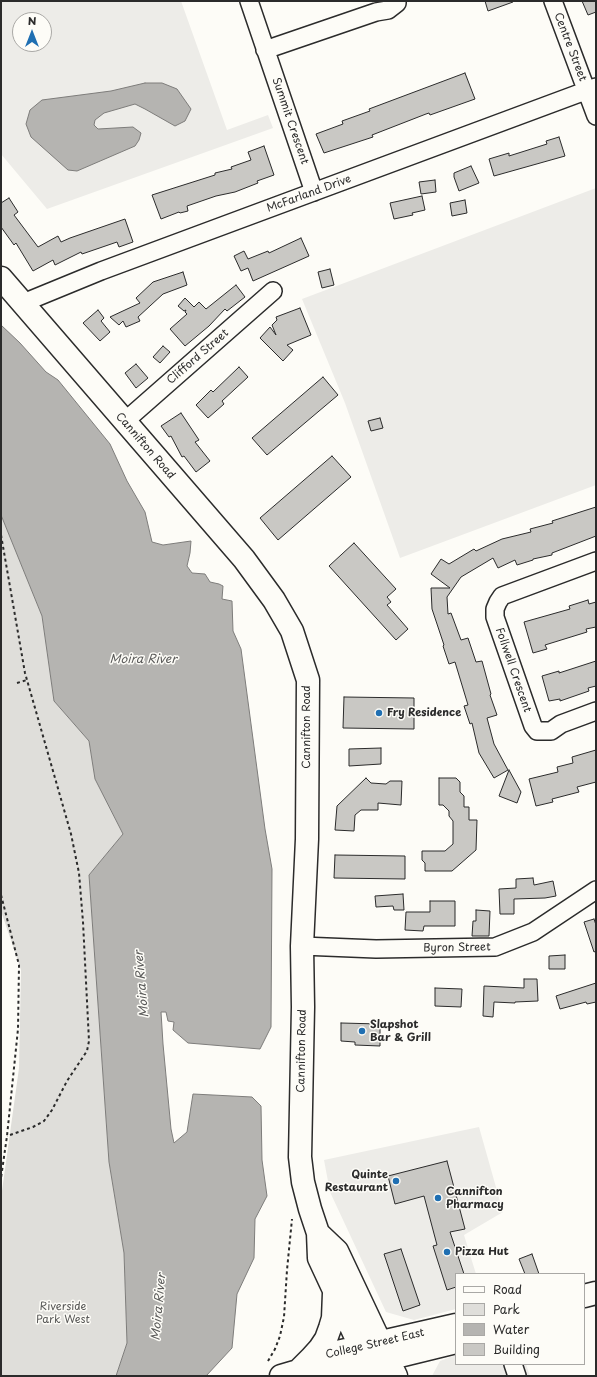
<!DOCTYPE html>
<html>
<head>
<meta charset="utf-8">
<style>
  body { margin:0 }
  #map { position:relative; width:597px; height:1377px; overflow:hidden; background:#fdfcf7; font-family:"Playpen Sans",sans-serif }
  canvas { display:block }
  .frame { position:absolute; inset:0; border:2px solid #2b2b2b; pointer-events:none }
  .legend { position:absolute; left:455px; top:1273px; width:130px; height:92px; box-sizing:border-box; background:#fdfcf7; border:1px solid #a9a8a5; margin:0; padding:5px 7px; list-style:none; font-size:12px; color:#2b2b2b }
  .legend li { display:flex; align-items:center; gap:8px; height:20px }
  .legend b { width:20px; border:1px solid #a9a8a5 }
  .north { position:absolute; left:12px; top:12px; width:40px; height:40px; box-sizing:border-box; background:#fdfcf7; border:1px solid #a9a8a5; border-radius:50%; rotate:0deg; font-size:11px; font-weight:700; line-height:16px; text-align:center; color:#2b2b2b }
  .north::after { content:''; display:block; margin:auto; width:14px; height:18px; background:#1f6fb2; clip-path:polygon(50% 0,100% 100%,50% 72%,0 100%) }
</style>
</head>
<body>
<div id="map">
<canvas width="597" height="1377"></canvas>
<div class="frame"></div>
<ul class="legend">
<li><b style="height:5px;background:#fdfcf7"></b>Road</li>
<li><b style="height:11px;background:#dfdeda"></b>Park</li>
<li><b style="height:11px;background:#b5b4b1"></b>Water</li>
<li><b style="height:11px;background:#c9c8c4"></b>Building</li>
</ul>
<div class="north">N</div>
</div>
<script>
const c = document.querySelector('canvas').getContext('2d');
c.lineJoin = 'round';
function paint(path, color) { c.fillStyle = color; c.fill(path, 'evenodd'); }
const poly = rows => new Path2D(rows.map(r => 'M' + r).join(''));
function trace(path, color, width, dash) { c.strokeStyle = color; c.lineWidth = width; c.lineCap = dash ? 'butt' : 'round'; c.setLineDash(dash || []); c.stroke(path); }
function write(font, color, halo, rows, align = 'center') {
  c.font = font + ' "Playpen Sans",sans-serif'; c.lineWidth = 3; c.setLineDash([]); c.textBaseline = 'middle'; c.strokeStyle = halo; c.fillStyle = color; for (const [text, x, y, turn = 0] of rows) {
    c.save(); c.translate(x, y); c.rotate((+turn || 0) * Math.PI / 180); c.textAlign = isNaN(turn) ? turn : align; if (halo) c.strokeText(text, 0, 0); c.fillText(text, 0, 0); c.restore();
  }
}
const built = poly([
  [1,1,181,1,227,130,268,115,273,128,47,209,1,154],
  [20,20,44,20,44,44,20,44],
  [596,188,596,485,400,558,345,403,302,299],
  [479,1127,503,1212,464,1235,476,1274,456,1274,456,1309,414,1320,386,1312,330,1192,324,1160],
  [456,1355,456,1364,526,1364,530,1376,432,1376,440,1361]
]);
const green = poly([
  [1,515,42,616,54,701,89,741,95,779,123,834,89,875,109,1162,124,1253,127,1343,116,1376,1,1376,1,1198,19,1068,21,970,1,911]
]);
const water = poly([
  [145,83,162,83,177,89,191,109,185,121,175,126,145,109,135,104,104,113,95,120,94,125,98,129,133,127,141,133,139,140,135,146,77,171,68,170,31,137,26,124,30,110,42,100,111,91,145,83],
  [1,325,20,343,46,372,58,380,110,444,127,481,145,512,152,542,163,545,191,541,190,553,187,566,192,573,205,574,210,582,219,584,223,586,222,599,232,601,233,631,241,649,265,829,272,869,271,1027,260,1049,188,1043,173,1030,174,1022,168,1021,166,1012,161,1012,163,1044,171,1129,174,1143,187,1132,193,1094,252,1097,261,1106,262,1160,267,1196,255,1219,254,1258,237,1294,232,1348,206,1376,116,1376,127,1343,124,1253,109,1162,89,875,123,834,95,779,89,741,54,701,42,616,1,515,1,325]
]);
const building = poly([
  [485,1,513,1,513,2,488,11,485,1],
  [582,1,596,1,596,12,588,15,582,1],
  [465,73,475,99,430,115,429,113,426,114,372,135,373,137,324,153,316,134,343,124,342,121,370,111,369,109,465,73],
  [559,137,565,156,494,176,489,159,509,153,509,156,547,144,546,141,559,137],
  [264,146,274,175,257,181,258,183,235,192,216,196,187,206,188,211,180,213,179,212,161,219,152,195,215,175,215,173,232,169,231,167,251,160,248,152,264,146],
  [471,166,479,183,459,191,454,177,454,173,471,166],
  [435,180,436,192,421,194,419,182,435,180],
  [422,196,425,210,412,213,413,215,394,219,390,203,422,196],
  [9,198,18,212,14,215,38,247,58,236,61,242,70,238,125,219,133,242,119,247,117,242,82,254,81,252,55,265,53,260,33,271,16,243,14,245,1,227,1,203,9,198],
  [465,200,467,213,452,216,450,203,465,200],
  [301,238,309,256,253,281,248,268,241,271,234,256,244,251,248,259,268,251,269,253,301,238],
  [330,269,334,285,322,288,318,272,330,269],
  [183,272,187,285,163,294,138,317,140,321,126,327,123,321,119,325,110,317,140,303,136,298,153,282,183,272],
  [236,285,245,297,227,311,225,309,209,326,185,346,170,329,187,314,185,312,186,310,184,311,178,306,185,298,194,307,199,302,206,309,236,285],
  [300,308,311,335,287,345,293,350,283,361,260,338,270,327,276,335,272,325,277,320,276,317,300,308],
  [98,310,104,318,101,321,110,332,100,341,83,323,98,310],
  [163,346,170,352,160,363,153,357,163,346],
  [136,364,148,378,136,388,125,373,136,364],
  [239,367,248,377,222,401,224,404,208,418,196,405,211,390,213,392,239,367],
  [323,377,338,395,267,455,252,438,323,377],
  [181,413,199,440,195,442,210,461,196,472,184,456,182,457,171,436,169,437,161,426,181,413],
  [380,418,383,428,371,431,368,421,380,418],
  [332,456,351,477,278,540,260,518,332,456],
  [596,507,596,536,552,553,552,555,533,559,533,560,517,565,515,560,498,568,493,558,461,577,447,597,448,614,451,613,461,640,468,638,476,662,482,661,491,694,490,695,497,715,487,718,494,744,508,770,494,778,479,753,472,723,470,724,464,706,468,705,455,662,449,664,443,646,444,645,432,609,431,588,450,588,431,574,441,559,449,564,474,549,476,551,502,539,531,532,530,529,553,523,552,521,596,507],
  [354,543,396,589,387,597,391,602,387,605,408,629,396,640,329,566,354,543],
  [588,600,589,604,596,602,596,627,586,629,587,632,545,645,547,649,533,653,524,622,570,609,569,606,588,600],
  [596,661,596,686,588,688,589,691,560,701,560,699,549,701,542,676,559,671,559,673,596,661],
  [344,697,414,698,414,729,343,728,344,697],
  [381,748,381,764,349,766,349,749,381,748],
  [596,750,596,782,577,787,579,792,552,799,553,802,536,806,529,779,558,772,557,767,573,763,572,757,596,750],
  [509,770,521,792,517,803,499,796,509,770],
  [366,778,371,783,386,784,390,781,402,781,401,805,378,803,378,810,361,810,355,815,354,831,335,830,337,806,366,778],
  [439,778,456,778,460,782,460,792,464,796,464,807,469,807,469,820,477,820,476,850,452,871,425,871,425,863,422,860,422,851,445,851,453,844,453,821,449,816,449,811,443,805,439,805,439,778],
  [335,855,405,856,405,879,334,878,335,855],
  [533,878,534,885,553,881,556,896,545,898,514,899,514,914,500,914,499,889,516,888,516,879,533,878],
  [403,894,404,910,394,910,393,906,376,907,375,896,403,894],
  [430,901,455,901,455,926,424,926,423,931,405,930,406,912,430,912,430,901],
  [476,910,490,911,489,936,472,936,473,921,476,921,476,910],
  [594,919,596,925,596,951,594,952,584,922,594,919],
  [565,955,565,969,549,969,549,956,565,955],
  [524,979,537,979,538,1001,515,1002,515,1003,494,1002,493,1017,483,1016,484,986,524,988,524,979],
  [596,983,596,1002,587,1004,586,1002,560,1009,556,996,596,983],
  [435,988,462,989,461,1007,435,1006,435,988],
  [341,1023,380,1024,380,1046,355,1045,355,1042,341,1041,341,1023],
  [447,1161,465,1229,450,1232,464,1274,456,1274,456,1287,447,1290,433,1246,437,1245,424,1196,395,1204,388,1176,447,1161],
  [401,1249,420,1305,403,1311,384,1254,401,1249],
  [532,1254,539,1274,525,1274,519,1259,532,1254]
]);
const path = poly([
  [1,535,25,673,71,834,79,873,83,922,89,1041,87,1051,67,1081,52,1110,44,1121,33,1127,7,1136],
  [17,683,27,680],
  [1,895,19,965,18,1029,7,1136,1,1178],
  [268,1361,275,1349,280,1336,284,1317,287,1270,292,1219]
]);
const minor = poly([
  [249,1,314,192],
  [553,1,596,116],
  [265,50,376,12,388,10,397,3,397,1],
  [23,303,101,271,596,87],
  [124,422,273,291],
  [596,561,502,596,498,602,495,609,495,617,533,726,537,731,551,731,561,724,596,711],
  [302,946,376,949,495,947,533,932,596,890],
  [513,1364,517,1376]
]);
const major = poly([
  [1,278,244,559,274,600,292,631,308,680,307,839,302,946,303,1007,300,1157,303,1182,310,1209,318,1233,319,1258,374,1376],
  [318,1233,337,1251,396,1376],
  [584,1296,596,1293],
  [311,1358,320,1348,326,1339,330,1328,333,1318,334,1293],
  [281,1376,298,1371,311,1358,456,1325],
  [318,1376,456,1342]
]);
const markers = [
  [379,713,4,"#1f6fb2"],
  [362,1031,4,"#1f6fb2"],
  [396,1181,4,"#1f6fb2"],
  [438,1198,4,"#1f6fb2"],
  [447,1252,4,"#1f6fb2"]
];
const streetNames = [
  ["Centre Street",570,47,69],
  ["Summit Crescent",290,121,71],
  ["McFarland Drive",309,194,-20],
  ["Clifford Street",198,357,-41],
  ["Cannifton Road",145,446,49],
  ["Follwell Crescent",513,670,71],
  ["Cannifton Road",307,727,-90],
  ["Byron Street",457,948,-1],
  ["Cannifton Road",302,1051,-89],
  ["College Street East",375,1344,-13]
];
const poiNames = [
  ["Fry Residence",387,713],
  ["Slapshot",370,1025],
  ["Bar & Grill",370,1038],
  ["Quinte",388,1175,"right"],
  ["Restaurant",388,1188,"right"],
  ["Cannifton",446,1192],
  ["Pharmacy",446,1205],
  ["Pizza Hut",455,1252]
];
const parkNames = [
  ["Riverside",63,1307],
  ["Park West",63,1320]
];
const waterNames = [
  ["Moira River",143,660],
  ["Moira River",142,984,-95],
  ["Moira River",159,1307,-85]
];
paint(built, '#edece8');
paint(green, '#dfdeda');
paint(water, '#b5b4b1');
trace(water, '#7e7d7b', 1);
paint(building, '#c9c8c4');
trace(building, '#2b2b2b', 1);
trace(minor, '#2b2b2b', 20);
trace(major, '#2b2b2b', 25);
trace(path, '#2b2b2b', 2, [3, 3]);
trace(minor, '#fdfcf7', 17);
trace(major, '#fdfcf7', 22);
for (const [x, y, r, color] of markers) { const dot = new Path2D(); dot.arc(x, y, r, 0, 2 * Math.PI); c.fillStyle = color; c.fill(dot); trace(dot, '#fdfcf7', 1.5); }
write('11px', '#2b2b2b', '#fdfcf7', streetNames);
write('bold 11px', '#2b2b2b', '#fdfcf7', poiNames, 'left');
write('11px', '#585857', '#fdfcf7', parkNames);
write('italic 12px', '#5b5b5a', '#fdfcf7', waterNames);
</script>
</body>
</html>
